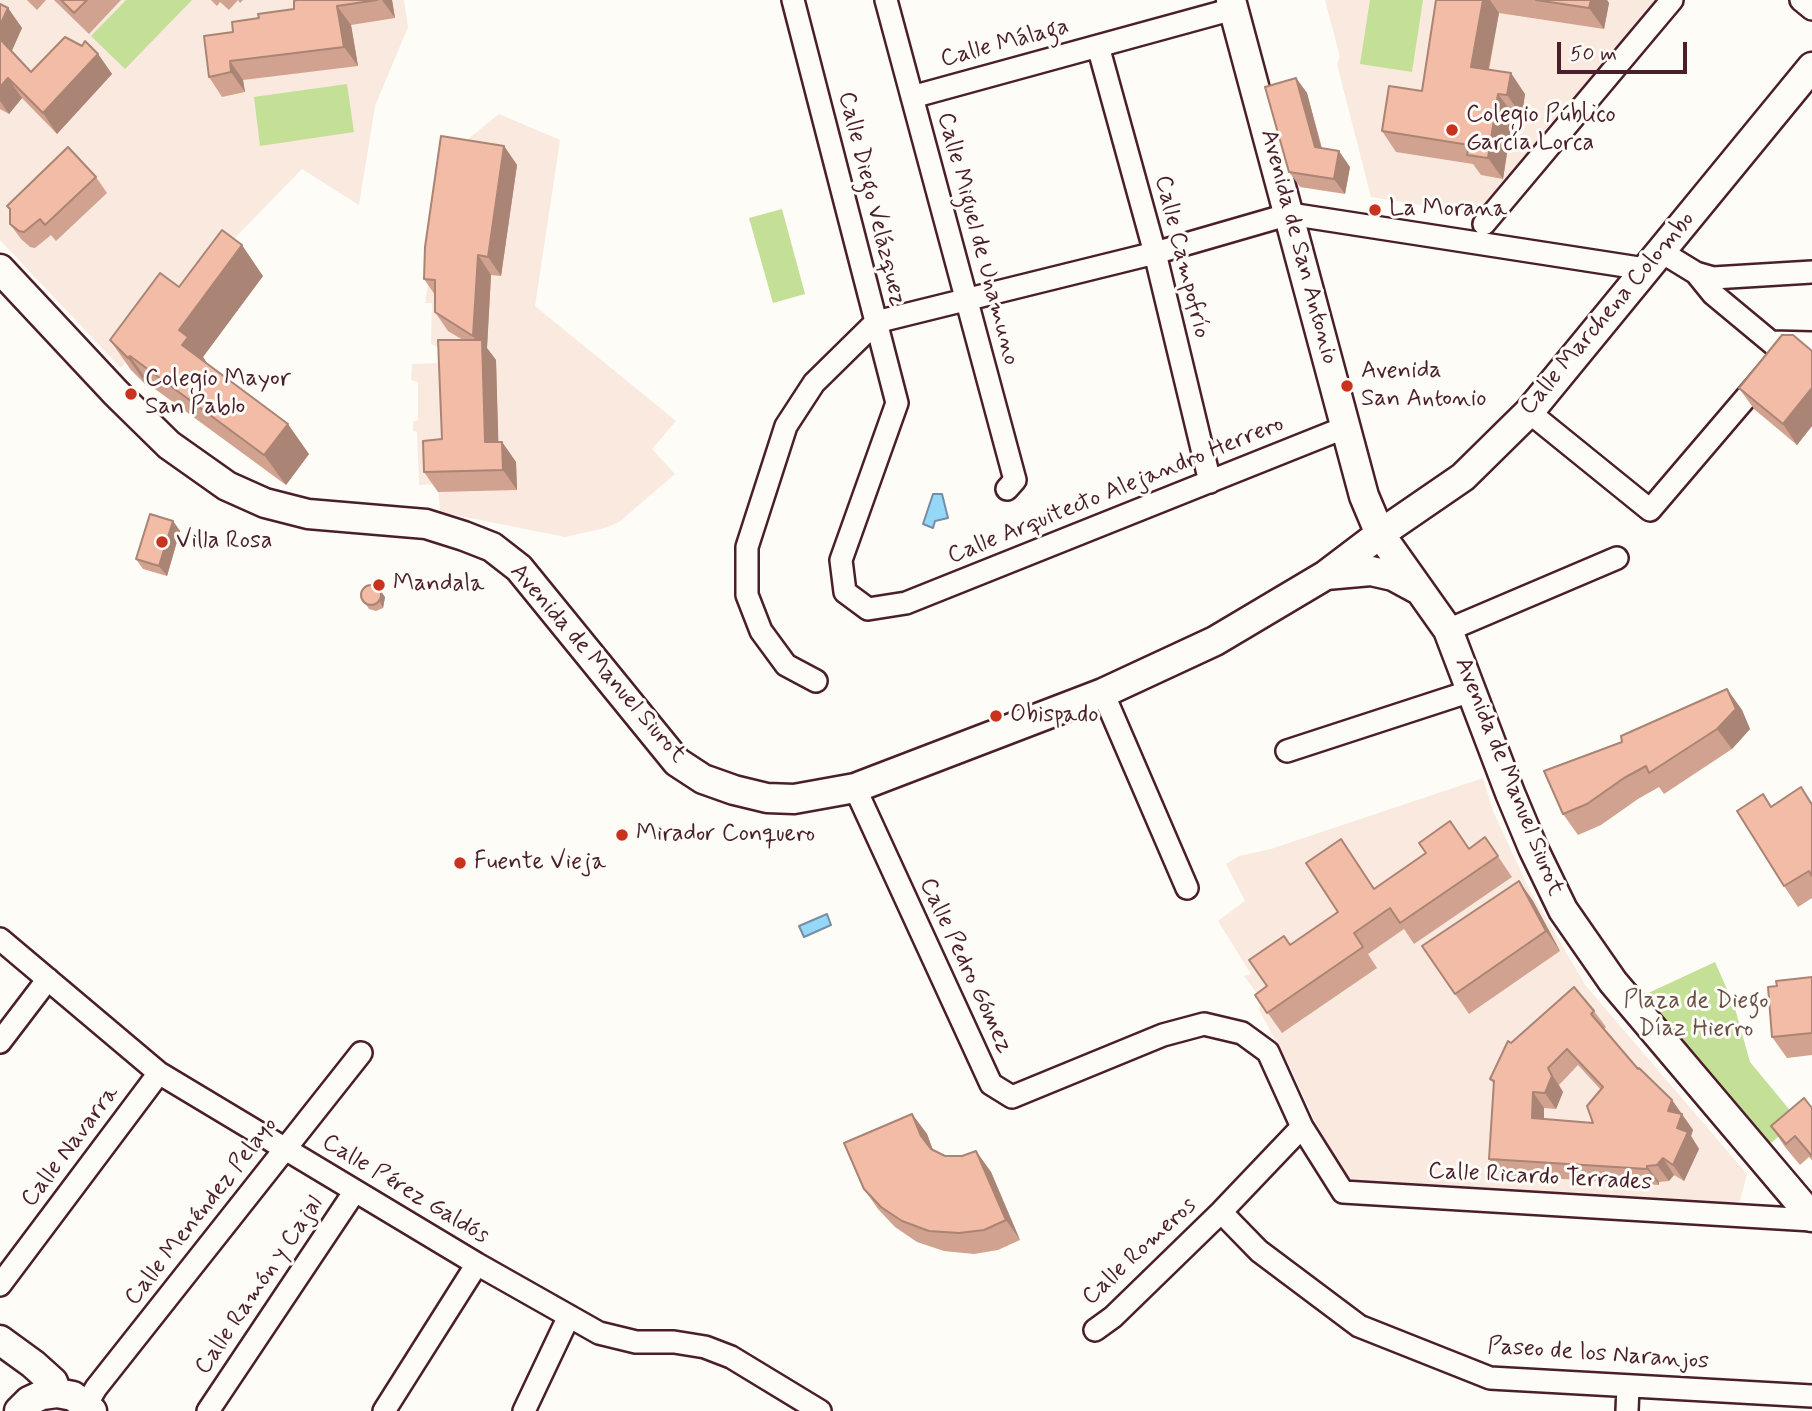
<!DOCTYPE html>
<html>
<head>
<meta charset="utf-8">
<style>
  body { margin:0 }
  #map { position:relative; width:1812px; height:1411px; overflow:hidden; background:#fdfcf7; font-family:Mynerve,sans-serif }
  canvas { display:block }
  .scale { position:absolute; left:1557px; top:42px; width:130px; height:32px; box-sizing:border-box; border:4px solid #4a1f2b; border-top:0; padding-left:9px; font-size:21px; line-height:24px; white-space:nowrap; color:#4a1f2b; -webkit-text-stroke:5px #fdfcf7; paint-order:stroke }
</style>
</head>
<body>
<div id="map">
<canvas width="1812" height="1411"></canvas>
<div class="scale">50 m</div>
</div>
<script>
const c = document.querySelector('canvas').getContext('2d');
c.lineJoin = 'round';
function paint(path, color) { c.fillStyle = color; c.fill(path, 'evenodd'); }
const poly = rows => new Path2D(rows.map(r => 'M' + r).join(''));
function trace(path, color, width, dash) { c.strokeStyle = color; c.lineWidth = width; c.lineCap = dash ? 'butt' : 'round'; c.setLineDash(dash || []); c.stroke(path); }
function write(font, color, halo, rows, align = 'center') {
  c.font = font + ' Mynerve,sans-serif'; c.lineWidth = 6; c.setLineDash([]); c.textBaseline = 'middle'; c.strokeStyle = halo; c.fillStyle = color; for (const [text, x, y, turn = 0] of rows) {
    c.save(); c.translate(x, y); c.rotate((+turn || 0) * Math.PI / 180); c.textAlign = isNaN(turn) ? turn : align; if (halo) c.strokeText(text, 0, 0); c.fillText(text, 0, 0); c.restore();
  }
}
const built = poly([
  [0,0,404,0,408,27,375,106,359,205,302,169,187,287,121,368,0,240],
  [1325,0,1659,0,1478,214,1371,197,1337,64,1340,57],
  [499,114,560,140,535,306,676,421,652,449,675,474,619,522,605,528,565,537,440,512,438,484,419,485,417,432,413,431,413,422,418,420,418,382,411,380,412,364,442,363,442,349,431,344,432,303,425,303,446,162,467,153,468,139],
  [1483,778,1493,811,1530,891,1586,986,1747,1174,1740,1201,1728,1203,1352,1184,1341,1177,1290,1067,1258,1008,1264,1003,1244,976,1251,974,1218,921,1245,901,1226,864,1239,856,1271,849]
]);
const green = poly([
  [126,0,192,0,125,69,91,36],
  [1370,0,1423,0,1412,72,1360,64],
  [347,84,354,132,260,146,254,97],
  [782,209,805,294,773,303,749,218],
  [1715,962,1734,1005,1750,1062,1798,1120,1758,1154,1629,1002]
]);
const water = poly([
  [933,494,942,494,948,518,935,521,933,528,923,524,933,494],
  [827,914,831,925,804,937,799,926,827,914]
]);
const street = poly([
  [793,0,897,403,841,560,845,592,868,609,906,603,1346,427],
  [886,0,1015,480,1007,489],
  [1801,0,1812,9],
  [1098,46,1155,253,1210,482],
  [912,97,1233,9],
  [1484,224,1672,0],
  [1660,251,1696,273,1713,278,1812,272],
  [1772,342,1812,343],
  [1529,412,1650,510,1784,353,1713,294,1696,273],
  [1448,630,1617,558],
  [816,681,786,665,761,631,747,595,747,547,786,426,814,383,876,322,1155,253,1290,214,1645,269],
  [1103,693,1187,888],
  [1287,751,1471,691],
  [855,788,991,1084,1012,1097,1163,1035,1204,1024,1242,1033,1268,1052,1302,1127,1343,1192,1812,1220],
  [0,939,159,1073,477,1264,599,1333,636,1342,674,1342,705,1347,731,1357,820,1411],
  [0,1042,48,979],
  [1221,1212,1259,1251,1359,1326,1490,1378,1812,1396],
  [0,1285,159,1073],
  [1095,1330,1113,1317,1221,1212,1302,1127],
  [86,1405,96,1388,361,1053],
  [208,1411,355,1191],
  [384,1411,477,1264],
  [524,1411,569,1316],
  [1627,1411,1628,1386]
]);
const secondary = poly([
  [1231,0,1364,496,1380,534,1448,630,1510,793,1533,848,1563,910,1613,982,1812,1217],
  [0,269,116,393,169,445,227,486,265,503,308,514,426,524,464,536,492,547,519,568,677,762,703,779,734,790,767,798,794,799,855,788,1103,693,1215,641,1326,575,1380,534,1463,477,1529,412,1812,67],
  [1326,575,1371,571,1393,576,1417,589],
  [0,1340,33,1364,53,1382,57,1393],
  [19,1411,29,1401,42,1395,57,1393,73,1396,92,1411]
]);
const wall = poly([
  [27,0,46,0,37,10],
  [54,0,121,0,89,34],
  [211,0,243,0,240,3,238,0,229,10,220,2,217,6],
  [297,0,392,0,395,18,351,25,358,66,243,80,245,92,222,97,209,77,233,32,259,18,294,9],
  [1436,0,1607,0,1609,3,1604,29,1499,13,1489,70,1525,94,1522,116,1513,114,1503,179,1481,175,1473,164,1396,152,1382,131,1422,91],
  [0,4,8,8,22,28,11,52,31,72,98,54,112,74,57,134,22,98,9,114,0,109],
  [1296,78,1307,93,1322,148,1350,167,1345,194,1300,187,1289,172],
  [504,146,517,165,501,276,491,275,487,348,496,360,498,442,502,442,516,462,517,490,438,492,424,472,442,439,463,340,448,331,435,312,435,295,424,279],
  [96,177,107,193,56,241,51,235,35,248,30,247,21,239,10,224,10,210,7,206],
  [263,276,203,357,207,363,309,454,286,485,151,386,149,388,131,370,110,340,179,287],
  [1812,351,1812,426,1797,445,1754,409,1739,388],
  [173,521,180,531,167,576,143,569,136,559],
  [385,597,383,608,376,611,369,609,365,603],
  [1727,689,1742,710,1750,729,1732,749,1664,794,1659,787,1638,799,1601,825,1578,835,1563,814,1622,742],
  [1801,787,1812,803,1812,898,1798,907,1784,886,1771,806],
  [1485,837,1512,877,1414,944,1404,929,1368,954,1377,968,1282,1033,1255,995,1267,986,1290,945,1374,889,1469,848],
  [1519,881,1533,901,1560,951,1469,1014,1422,946],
  [1812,977,1812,1055,1787,1058,1772,1037,1777,986],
  [1594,1011,1606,1027,1604,1029,1638,1069,1672,1100,1693,1130,1691,1136,1699,1149,1684,1181,1674,1175,1669,1181,1659,1182,1659,1185,1500,1175,1489,1159,1494,1084,1490,1079,1511,1043],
  [1578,1065,1601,1090,1593,1123,1544,1119,1544,1108,1556,1109,1563,1092,1559,1085],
  [1812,1108,1812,1160,1809,1157,1800,1165,1785,1147,1771,1126],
  [912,1114,927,1134,933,1150,945,1156,962,1156,976,1151,991,1172,1020,1240,998,1250,974,1254,944,1251,917,1242,895,1227,878,1209,864,1189]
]);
const shadedWall = poly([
  [382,0,392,0,395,18],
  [1483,0,1490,0,1499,13,1485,87,1471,67],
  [1591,0,1607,0,1609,3,1604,29,1589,8],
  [337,6,351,25,358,66,344,47],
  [8,8,22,28,10,55,0,41,0,25],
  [98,54,112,74,57,134,43,113],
  [230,61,243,80,245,92,231,72],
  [1511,73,1525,94,1522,116,1507,95],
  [8,78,22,98,9,114,0,101,0,87],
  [1296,78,1307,93,1325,162,1315,147],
  [1498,94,1513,114,1503,179,1488,158],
  [504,146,517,165,501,276,488,257],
  [1339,151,1350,167,1345,194,1334,179],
  [242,245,263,276,203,357,209,367,182,345,179,330],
  [478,255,491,275,487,348,496,360,499,462,485,442,482,348,473,336],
  [130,356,151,386,149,388,128,358],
  [1812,388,1812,426,1797,445,1783,424],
  [288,424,309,454,286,485,264,455],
  [502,442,516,462,517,490,503,470],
  [173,521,180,531,167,576,159,566],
  [381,591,385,597,383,608,380,602],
  [1727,689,1742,710,1750,729,1732,749,1717,729],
  [1519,881,1533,901,1560,951,1546,931],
  [1548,1068,1563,1092,1556,1109,1545,1093],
  [1533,1092,1544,1108,1544,1134,1532,1118],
  [1672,1100,1693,1130,1691,1136,1699,1149,1684,1181,1673,1165,1677,1128,1668,1111],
  [912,1114,927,1134,935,1156,921,1136],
  [976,1151,991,1172,1020,1240,1006,1220],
  [1663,1158,1674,1175,1669,1181,1657,1165],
  [1647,1166,1659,1182,1659,1185,1647,1169]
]);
const building = poly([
  [61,0,87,0,74,13,61,0],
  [297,0,377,0,337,6,344,47,230,61,231,72,209,77,204,36,233,32,232,22,259,18,258,14,294,9,294,1,297,0],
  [1436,0,1483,0,1471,67,1511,73,1507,95,1498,94,1488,158,1467,155,1469,145,1382,131,1389,86,1422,91,1436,0],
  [1536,0,1591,0,1589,8,1536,0],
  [0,4,8,8,0,25,0,4],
  [65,37,82,46,85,41,98,54,43,113,8,78,0,87,0,39,31,72,65,37],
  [1296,78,1315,147,1339,151,1334,179,1289,172,1265,87,1296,78],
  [441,136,504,146,488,257,478,255,473,336,435,312,435,280,424,279,425,247,441,136],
  [68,147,96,177,45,225,40,219,24,232,19,231,10,224,10,209,7,206,68,147],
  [222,230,242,245,179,330,188,337,182,345,288,424,264,455,130,356,128,358,110,340,160,273,179,287,222,230],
  [1782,335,1793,335,1812,351,1812,388,1783,424,1739,388,1782,335],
  [438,340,482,340,485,442,502,442,503,470,424,472,423,441,442,439,438,340],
  [150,514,173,521,159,566,136,559,150,514],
  '361 595a10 10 0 1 1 20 0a10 10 0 1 1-20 0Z',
  [1727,689,1736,709,1717,729,1649,773,1646,766,1624,778,1587,804,1563,814,1544,771,1622,742,1621,736,1727,689],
  [1801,787,1812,805,1812,876,1809,871,1784,886,1737,811,1763,794,1771,807,1801,787],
  [1450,821,1469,849,1485,837,1498,856,1400,923,1390,908,1354,933,1363,947,1267,1013,1255,995,1267,986,1249,960,1284,936,1290,945,1338,912,1306,863,1341,839,1374,889,1426,853,1419,843,1450,821],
  [1519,881,1546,931,1455,994,1422,946,1519,881],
  [1812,977,1812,1033,1772,1037,1768,987,1777,986,1776,981,1812,977],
  [1574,987,1594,1011,1591,1014,1638,1069,1639,1068,1672,1100,1668,1111,1682,1114,1677,1128,1688,1132,1673,1165,1663,1158,1657,1165,1647,1166,1647,1169,1489,1159,1494,1081,1490,1079,1508,1041,1511,1043,1574,987],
  [1567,1049,1603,1087,1587,1106,1593,1123,1532,1118,1533,1092,1545,1093,1552,1076,1548,1068,1567,1049],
  [1804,1098,1812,1108,1812,1156,1795,1136,1786,1144,1771,1126,1804,1098],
  [912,1114,921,1136,931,1149,945,1156,962,1156,976,1151,1006,1220,984,1230,959,1233,929,1231,902,1221,881,1207,864,1189,844,1143,912,1114]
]);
const markers = [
  [1452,130,7,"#c8321e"],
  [1375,210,7,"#c8321e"],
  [1347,386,7,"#c8321e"],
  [131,394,7,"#c8321e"],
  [162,542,7,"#c8321e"],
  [379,585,7,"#c8321e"],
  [996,716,7,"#c8321e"],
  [622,835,7,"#c8321e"],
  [460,863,7,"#c8321e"]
];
const streetNames = [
  ["Calle Málaga",1005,44,-15],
  ["Calle Diego Velázquez",871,199,76],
  ["Calle Miguel de Unamuno",977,239,75],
  ["Avenida de San Antonio",1298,247,75],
  ["Calle Campofrío",1181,257,76],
  ["Calle Marchena Colombo",1608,314,-50],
  ["Calle Arquitecto Alejandro Herrero",1116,491,-22],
  ["Avenida de Manuel Siurot",597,664,49],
  ["Avenida de Manuel Siurot",1508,777,68],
  ["Calle Pedro Gómez",965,966,65],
  ["Calle Navarra",71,1147,-53],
  ["Calle Ricardo Terrades",1540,1178,3],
  ["Calle Pérez Galdós",405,1190,31],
  ["Calle Menéndez Pelayo",202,1212,-52],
  ["Calle Romeros",1140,1252,-43],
  ["Calle Ramón y Cajal",260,1286,-56],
  ["Paseo de los Naranjos",1598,1355,4]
];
const poiNames = [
  ["Colegio Público",1466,116],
  ["García Lorca",1466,144],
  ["La Morana",1389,210],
  ["Avenida",1361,372],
  ["San Antonio",1361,400],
  ["Colegio Mayor",145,380],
  ["San Pablo",145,408],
  ["Villa Rosa",176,542],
  ["Mandala",393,585],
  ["Obispado",1010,716],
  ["Mirador Conquero",636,835],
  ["Fuente Vieja",474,863]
];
const parkNames = [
  ["Plaza de Diego",1696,1002],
  ["Díaz Hierro",1696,1030]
];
paint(built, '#fae9df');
paint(green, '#c4df96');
paint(water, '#95d7f7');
trace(water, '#778da5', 2);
trace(street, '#4a1f2b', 26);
trace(secondary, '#4a1f2b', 33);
trace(street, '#fdfcf7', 21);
trace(secondary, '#fdfcf7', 28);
paint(wall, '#d1a28f');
paint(shadedWall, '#aa8474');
paint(building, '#f3bca6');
trace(building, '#aa8474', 2);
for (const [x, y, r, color] of markers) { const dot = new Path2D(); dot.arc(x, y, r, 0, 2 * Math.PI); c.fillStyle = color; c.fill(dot); trace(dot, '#fdfcf7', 2.5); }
write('24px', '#4a1f2b', '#fdfcf7', streetNames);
write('24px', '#4a1f2b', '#fdfcf7', poiNames, 'left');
write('24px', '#684f46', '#fdfcf7', parkNames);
</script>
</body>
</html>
